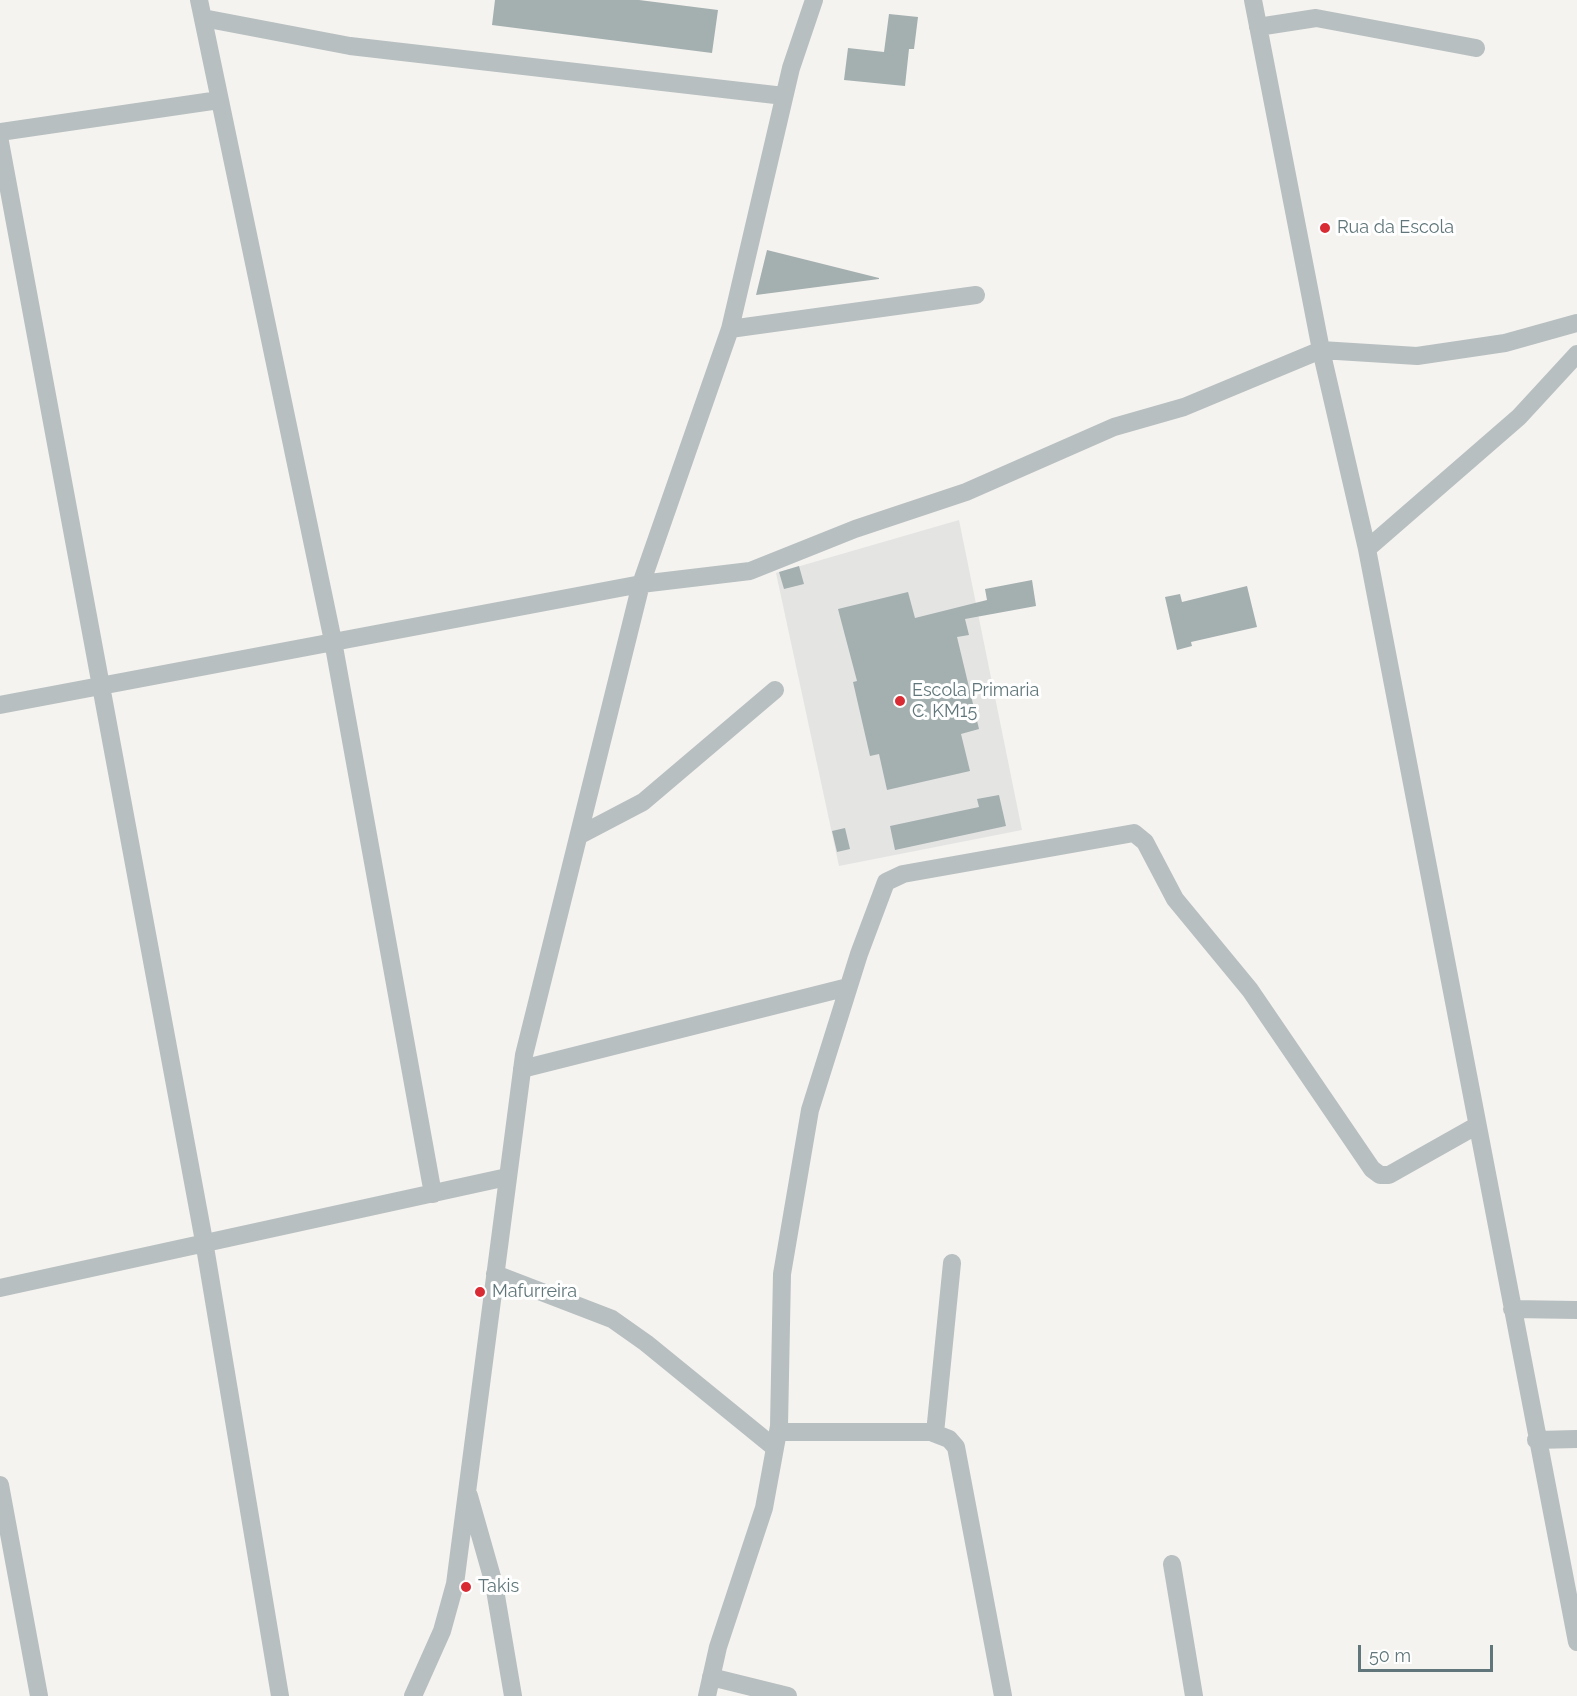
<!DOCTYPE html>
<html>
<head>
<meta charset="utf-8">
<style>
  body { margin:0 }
  #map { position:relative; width:1577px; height:1696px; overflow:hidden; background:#f4f3f0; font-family:Raleway,sans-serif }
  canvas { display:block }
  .scale { position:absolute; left:1358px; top:1645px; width:135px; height:27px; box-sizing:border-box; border:3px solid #60767a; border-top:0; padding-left:8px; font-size:18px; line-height:21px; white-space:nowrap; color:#60767a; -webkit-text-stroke:4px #fff; paint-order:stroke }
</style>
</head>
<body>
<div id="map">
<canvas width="1577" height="1696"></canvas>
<div class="scale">50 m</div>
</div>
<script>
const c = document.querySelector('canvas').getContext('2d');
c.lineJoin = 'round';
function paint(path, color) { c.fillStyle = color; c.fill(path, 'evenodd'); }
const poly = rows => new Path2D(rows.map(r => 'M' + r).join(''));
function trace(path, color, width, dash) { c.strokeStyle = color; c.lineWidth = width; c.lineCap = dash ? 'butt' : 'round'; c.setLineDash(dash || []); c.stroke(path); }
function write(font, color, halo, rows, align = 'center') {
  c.font = font + ' Raleway,sans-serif'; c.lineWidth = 6; c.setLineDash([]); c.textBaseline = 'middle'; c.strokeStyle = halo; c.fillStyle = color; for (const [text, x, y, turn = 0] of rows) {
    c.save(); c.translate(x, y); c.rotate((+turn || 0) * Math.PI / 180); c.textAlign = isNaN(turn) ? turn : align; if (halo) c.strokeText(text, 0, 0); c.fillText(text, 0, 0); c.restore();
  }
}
const built = poly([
  [959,520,1022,830,839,866,776,573]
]);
const building = poly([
  [495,0,639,0,718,10,712,53,492,25],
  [889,14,918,17,914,49,909,49,905,86,844,80,848,48,884,52],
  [767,250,879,278,879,279,756,295],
  [799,566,804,584,784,589,779,572],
  [1032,580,1036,606,965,619,969,635,957,637,979,729,961,734,970,771,887,790,879,754,870,756,853,682,857,681,838,609,908,592,915,618,987,600,985,589],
  [1247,586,1257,627,1191,642,1192,646,1177,650,1165,597,1180,594,1182,602],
  [999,795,1006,826,895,850,890,826,979,807,977,799],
  [845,828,850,849,837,852,832,831]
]);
const minor = poly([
  [199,0,333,641,433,1194],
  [1253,0,1321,350,1367,549,1577,1642],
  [203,18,350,46,784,96],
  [1258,27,1316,18,1476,48],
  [0,132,219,100],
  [0,142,204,1241,280,1696],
  [730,329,976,295],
  [1367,549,1519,417,1577,354],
  [0,705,641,584,750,571,855,529,966,492,1114,427,1184,407,1321,350,1417,356,1505,343,1577,323],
  [580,835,643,802,775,690],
  [522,1069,848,987],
  [495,1274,612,1319,646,1343,775,1448],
  [0,1288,507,1177],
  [1512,1309,1577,1310],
  [778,1432,931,1432,949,1439,956,1447,1003,1696],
  [935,1433,952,1263],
  [1536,1440,1577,1439],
  [0,1485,39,1696],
  [469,1496,494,1584,513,1696],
  [1172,1564,1194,1696],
  [711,1677,788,1696],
  [413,1696,442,1631,455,1584,524,1055,641,584,730,329,791,68,814,0],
  [707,1696,718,1647,764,1508,775,1448,779,1426,782,1274,810,1110,859,954,886,882,903,874,1134,833,1145,842,1175,899,1250,990,1372,1169,1380,1175,1389,1175,1476,1126]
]);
const markers = [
  [1325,228,6,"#d92b33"],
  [900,701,6,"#d92b33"],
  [480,1292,6,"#d92b33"],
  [466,1587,6,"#d92b33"]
];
const poiNames = [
  ["Rua da Escola",1337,228],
  ["Escola Primaria",912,691],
  ["C. KM15",912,712],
  ["Mafurreira",492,1292],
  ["Takis",478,1587]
];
paint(built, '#e4e4e3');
paint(building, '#a4afb0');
trace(minor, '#b8bfc0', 18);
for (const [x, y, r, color] of markers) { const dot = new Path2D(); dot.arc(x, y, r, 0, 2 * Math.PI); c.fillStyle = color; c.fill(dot); trace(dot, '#fff', 2); }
write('18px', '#60767a', '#fff', poiNames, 'left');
</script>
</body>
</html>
